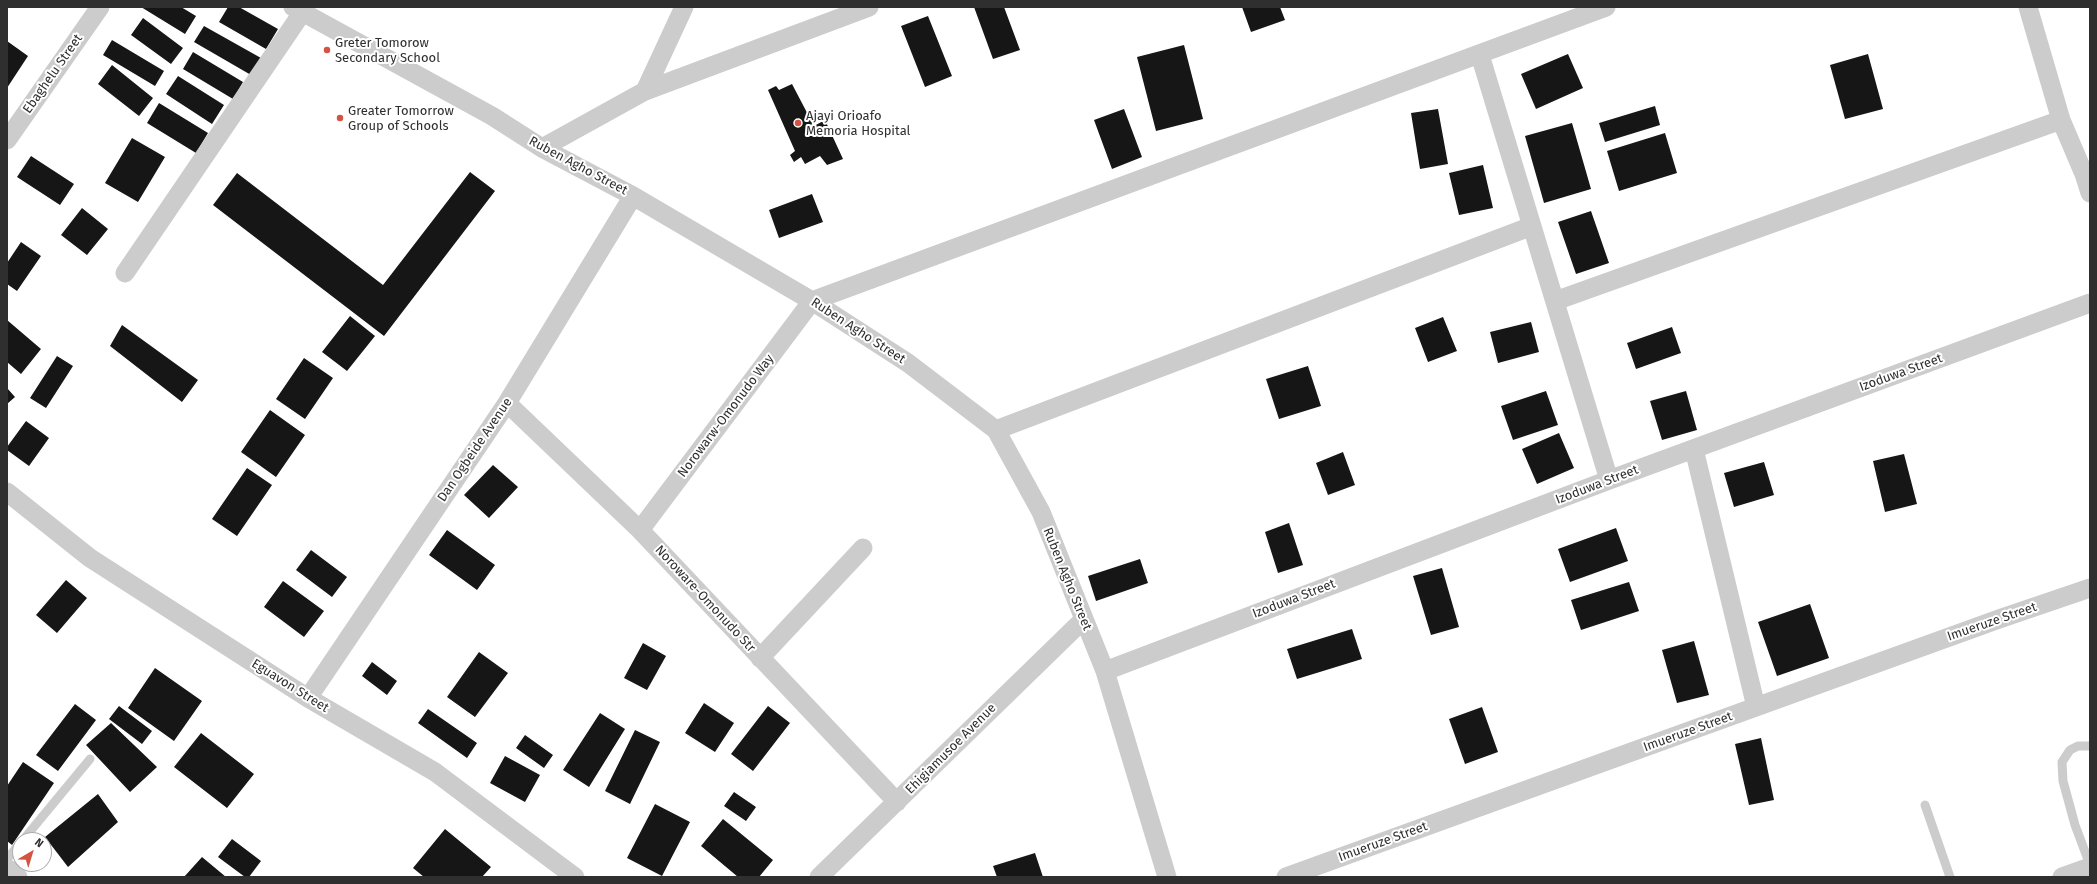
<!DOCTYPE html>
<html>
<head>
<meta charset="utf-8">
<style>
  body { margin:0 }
  #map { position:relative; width:2097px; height:884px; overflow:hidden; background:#fff; font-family:"Fira Sans",sans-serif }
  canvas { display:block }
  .frame { position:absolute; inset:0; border:8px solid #2f2f2f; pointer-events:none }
  .north { position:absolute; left:12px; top:832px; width:40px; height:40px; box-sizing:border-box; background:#fff; border:1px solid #acacac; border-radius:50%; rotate:38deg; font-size:11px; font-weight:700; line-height:16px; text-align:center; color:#2f2f2f }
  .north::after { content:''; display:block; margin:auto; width:14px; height:18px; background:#d35345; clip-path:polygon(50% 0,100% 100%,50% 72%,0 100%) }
</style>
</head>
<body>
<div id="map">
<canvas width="2097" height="884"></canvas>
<div class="frame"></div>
<div class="north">N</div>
</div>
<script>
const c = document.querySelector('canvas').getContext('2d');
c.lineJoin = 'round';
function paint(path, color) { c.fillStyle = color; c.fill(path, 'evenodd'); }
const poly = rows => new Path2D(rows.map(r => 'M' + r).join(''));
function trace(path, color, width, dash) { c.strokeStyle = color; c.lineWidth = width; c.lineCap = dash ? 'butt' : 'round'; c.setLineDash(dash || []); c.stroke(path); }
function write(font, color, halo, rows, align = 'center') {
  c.font = font + ' "Fira Sans",sans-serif'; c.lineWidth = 4; c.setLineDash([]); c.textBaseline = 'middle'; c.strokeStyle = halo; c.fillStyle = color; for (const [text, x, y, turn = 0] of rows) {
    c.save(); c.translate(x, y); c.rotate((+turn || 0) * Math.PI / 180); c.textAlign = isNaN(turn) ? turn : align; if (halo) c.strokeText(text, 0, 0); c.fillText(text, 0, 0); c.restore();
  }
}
const building = poly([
  [141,7,181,7,196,16,185,34],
  [228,7,239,7,278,29,266,49,219,22],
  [974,7,1004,7,1020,50,993,59],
  [1242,7,1280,7,1285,20,1251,32],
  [928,16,952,76,925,87,901,26],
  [143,18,183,48,171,64,131,35],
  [204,26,261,58,251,75,194,42],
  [112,40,164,71,155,86,103,55],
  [7,41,28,56,7,88],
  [1184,45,1203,119,1156,131,1137,57],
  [193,52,243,82,233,99,183,69],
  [1568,54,1583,88,1536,109,1521,74],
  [1868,54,1883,109,1845,119,1830,65],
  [112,65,153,98,139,116,98,84],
  [178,76,224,105,212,124,166,94],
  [792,84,814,126,825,120,843,159,827,165,820,156,805,164,801,157,794,162,790,155,795,151,768,90,776,86,779,90],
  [159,103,208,133,196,153,147,123],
  [1655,106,1660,125,1605,142,1599,123],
  [1124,109,1142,157,1112,169,1094,120],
  [1438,109,1448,164,1420,169,1411,113],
  [1572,123,1591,189,1544,203,1525,136],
  [1665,133,1677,173,1619,191,1607,151],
  [132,138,165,157,138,202,105,183],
  [31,156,74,184,60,205,17,177],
  [1483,165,1493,208,1459,215,1449,173],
  [470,172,495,191,384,336,213,205,237,173,383,285],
  [812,194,823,222,779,238,769,210],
  [82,208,108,229,87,255,61,235],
  [1591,211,1609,263,1576,274,1558,222],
  [21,242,41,256,17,291,7,284,7,263],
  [350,316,375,336,347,371,322,352],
  [1443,317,1457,351,1428,362,1415,328],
  [7,320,41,349,21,374,7,362],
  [1531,322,1539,352,1498,363,1490,332],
  [122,325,198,380,182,402,110,346],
  [1672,327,1681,353,1636,369,1627,343],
  [57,356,73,366,46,408,30,398],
  [304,358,333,378,305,419,276,399],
  [1308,366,1321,406,1279,419,1266,379],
  [7,388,15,397,7,404],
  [1546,391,1558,425,1513,440,1501,406],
  [1686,391,1697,430,1662,440,1650,401],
  [270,410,305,435,276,477,241,452],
  [26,421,49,438,29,466,7,450,7,447],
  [1559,433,1574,468,1537,484,1522,449],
  [1343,452,1355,485,1328,495,1316,463],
  [1904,454,1917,504,1885,512,1873,461],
  [1764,462,1774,495,1734,507,1724,473],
  [493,465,518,487,489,518,464,495],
  [247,468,272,485,237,536,212,519],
  [1289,523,1303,565,1278,573,1265,532],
  [1616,528,1628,561,1570,582,1558,549],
  [447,530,495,565,477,590,429,555],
  [311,550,347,577,332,597,296,570],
  [1140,559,1148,583,1096,601,1088,576],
  [1442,568,1459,627,1431,635,1413,576],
  [66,580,87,598,57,633,36,615],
  [283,581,324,611,304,637,264,607],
  [1629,582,1639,611,1581,630,1571,600],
  [1810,604,1829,658,1777,676,1758,622],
  [1352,629,1362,659,1297,679,1287,649],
  [1694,641,1709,695,1677,703,1662,650],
  [643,643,666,656,647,690,624,678],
  [479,652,508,673,475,717,447,697],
  [372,662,397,681,387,695,362,676],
  [155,668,202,701,174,741,128,708],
  [704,703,734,723,715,752,685,733],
  [75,704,96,720,58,771,36,755],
  [119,706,152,731,142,744,109,719],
  [768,706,790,723,753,771,731,754],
  [1482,707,1498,752,1465,764,1449,719],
  [428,709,477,743,467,758,418,723],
  [600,713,625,729,589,787,563,770],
  [111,723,157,767,130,792,86,745],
  [635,730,660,742,630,804,605,791],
  [201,733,254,774,227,808,174,767],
  [525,735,553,755,544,768,516,748],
  [1761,738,1774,800,1749,805,1735,744],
  [505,756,540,775,525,802,490,783],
  [23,762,54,783,12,845,7,841,7,786],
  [734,792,756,807,746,821,724,806],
  [98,794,118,822,68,867,45,837],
  [655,804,690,822,662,876,627,858],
  [723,819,773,860,759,877,738,877,701,846],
  [445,829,491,867,482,877,424,877,413,868],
  [232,839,261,861,249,877,245,877,218,857],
  [1035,853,1043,877,997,877,993,866],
  [202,857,226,877,184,877]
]);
const service = poly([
  [2090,746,2078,746,2070,750,2062,762,2063,781,2075,825,2090,865],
  [1925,805,1950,877],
  [23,840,90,759],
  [7,859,20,843]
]);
const minor = poly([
  [293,7,492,116,542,148,633,196,812,301,908,363,996,430,1041,512,1105,671,1167,877],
  [2028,7,2061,120,2084,174,2090,193],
  [1480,55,1609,480],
  [645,91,684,7],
  [7,140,100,7],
  [542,148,645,91,869,7],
  [125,273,306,7],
  [1555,301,2061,120],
  [507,403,640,530,897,802],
  [996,430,1532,226],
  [1694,449,1756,707],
  [7,492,90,558,308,698,435,772,575,877],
  [640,530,812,301,1606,7],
  [760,658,863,548],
  [1105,671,1609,480,2090,303],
  [308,698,507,403,633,196],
  [7,868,18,877],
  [819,877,1083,620],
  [1286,877,1999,619,2090,588],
  [2062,877,2090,867]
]);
const markers = [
  [327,50,4,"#d35345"],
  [340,118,4,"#d35345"],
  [798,123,4,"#d35345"]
];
const poiNames = [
  ["Greter Tomorow",335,43],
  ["Secondary School",335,58],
  ["Greater Tomorrow",348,111],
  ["Group of Schools",348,126],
  ["Ajayi Orioafo",806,116],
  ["Memoria Hospital",806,131]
];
const streetNames = [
  ["Ebaghelu Street",53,74,-55],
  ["Ruben Agho Street",578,166,28],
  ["Ruben Agho Street",858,331,33],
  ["Izoduwa Street",1901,373,-20],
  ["Norowarw-Omonudo Way",726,416,-53],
  ["Dan Ogbeide Avenue",475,450,-56],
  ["Izoduwa Street",1597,485,-21],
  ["Ruben Agho Street",1067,579,68],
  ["Noroware-Omonudo Str",705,599,47],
  ["Izoduwa Street",1294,599,-21],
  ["Imueruze Street",1992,622,-19],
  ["Eguavon Street",290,686,32],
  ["Imueruze Street",1688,732,-20],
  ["Ehigiamusoe Avenue",951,749,-45],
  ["Imueruze Street",1383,842,-20]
];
paint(building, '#161616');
trace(service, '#ccc', 9);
trace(minor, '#ccc', 19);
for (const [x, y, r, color] of markers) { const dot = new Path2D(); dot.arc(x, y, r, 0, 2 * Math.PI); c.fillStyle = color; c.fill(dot); trace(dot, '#fff', 1.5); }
write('13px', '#2f2f2f', '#fff', poiNames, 'left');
write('13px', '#2f2f2f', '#fff', streetNames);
</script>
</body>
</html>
